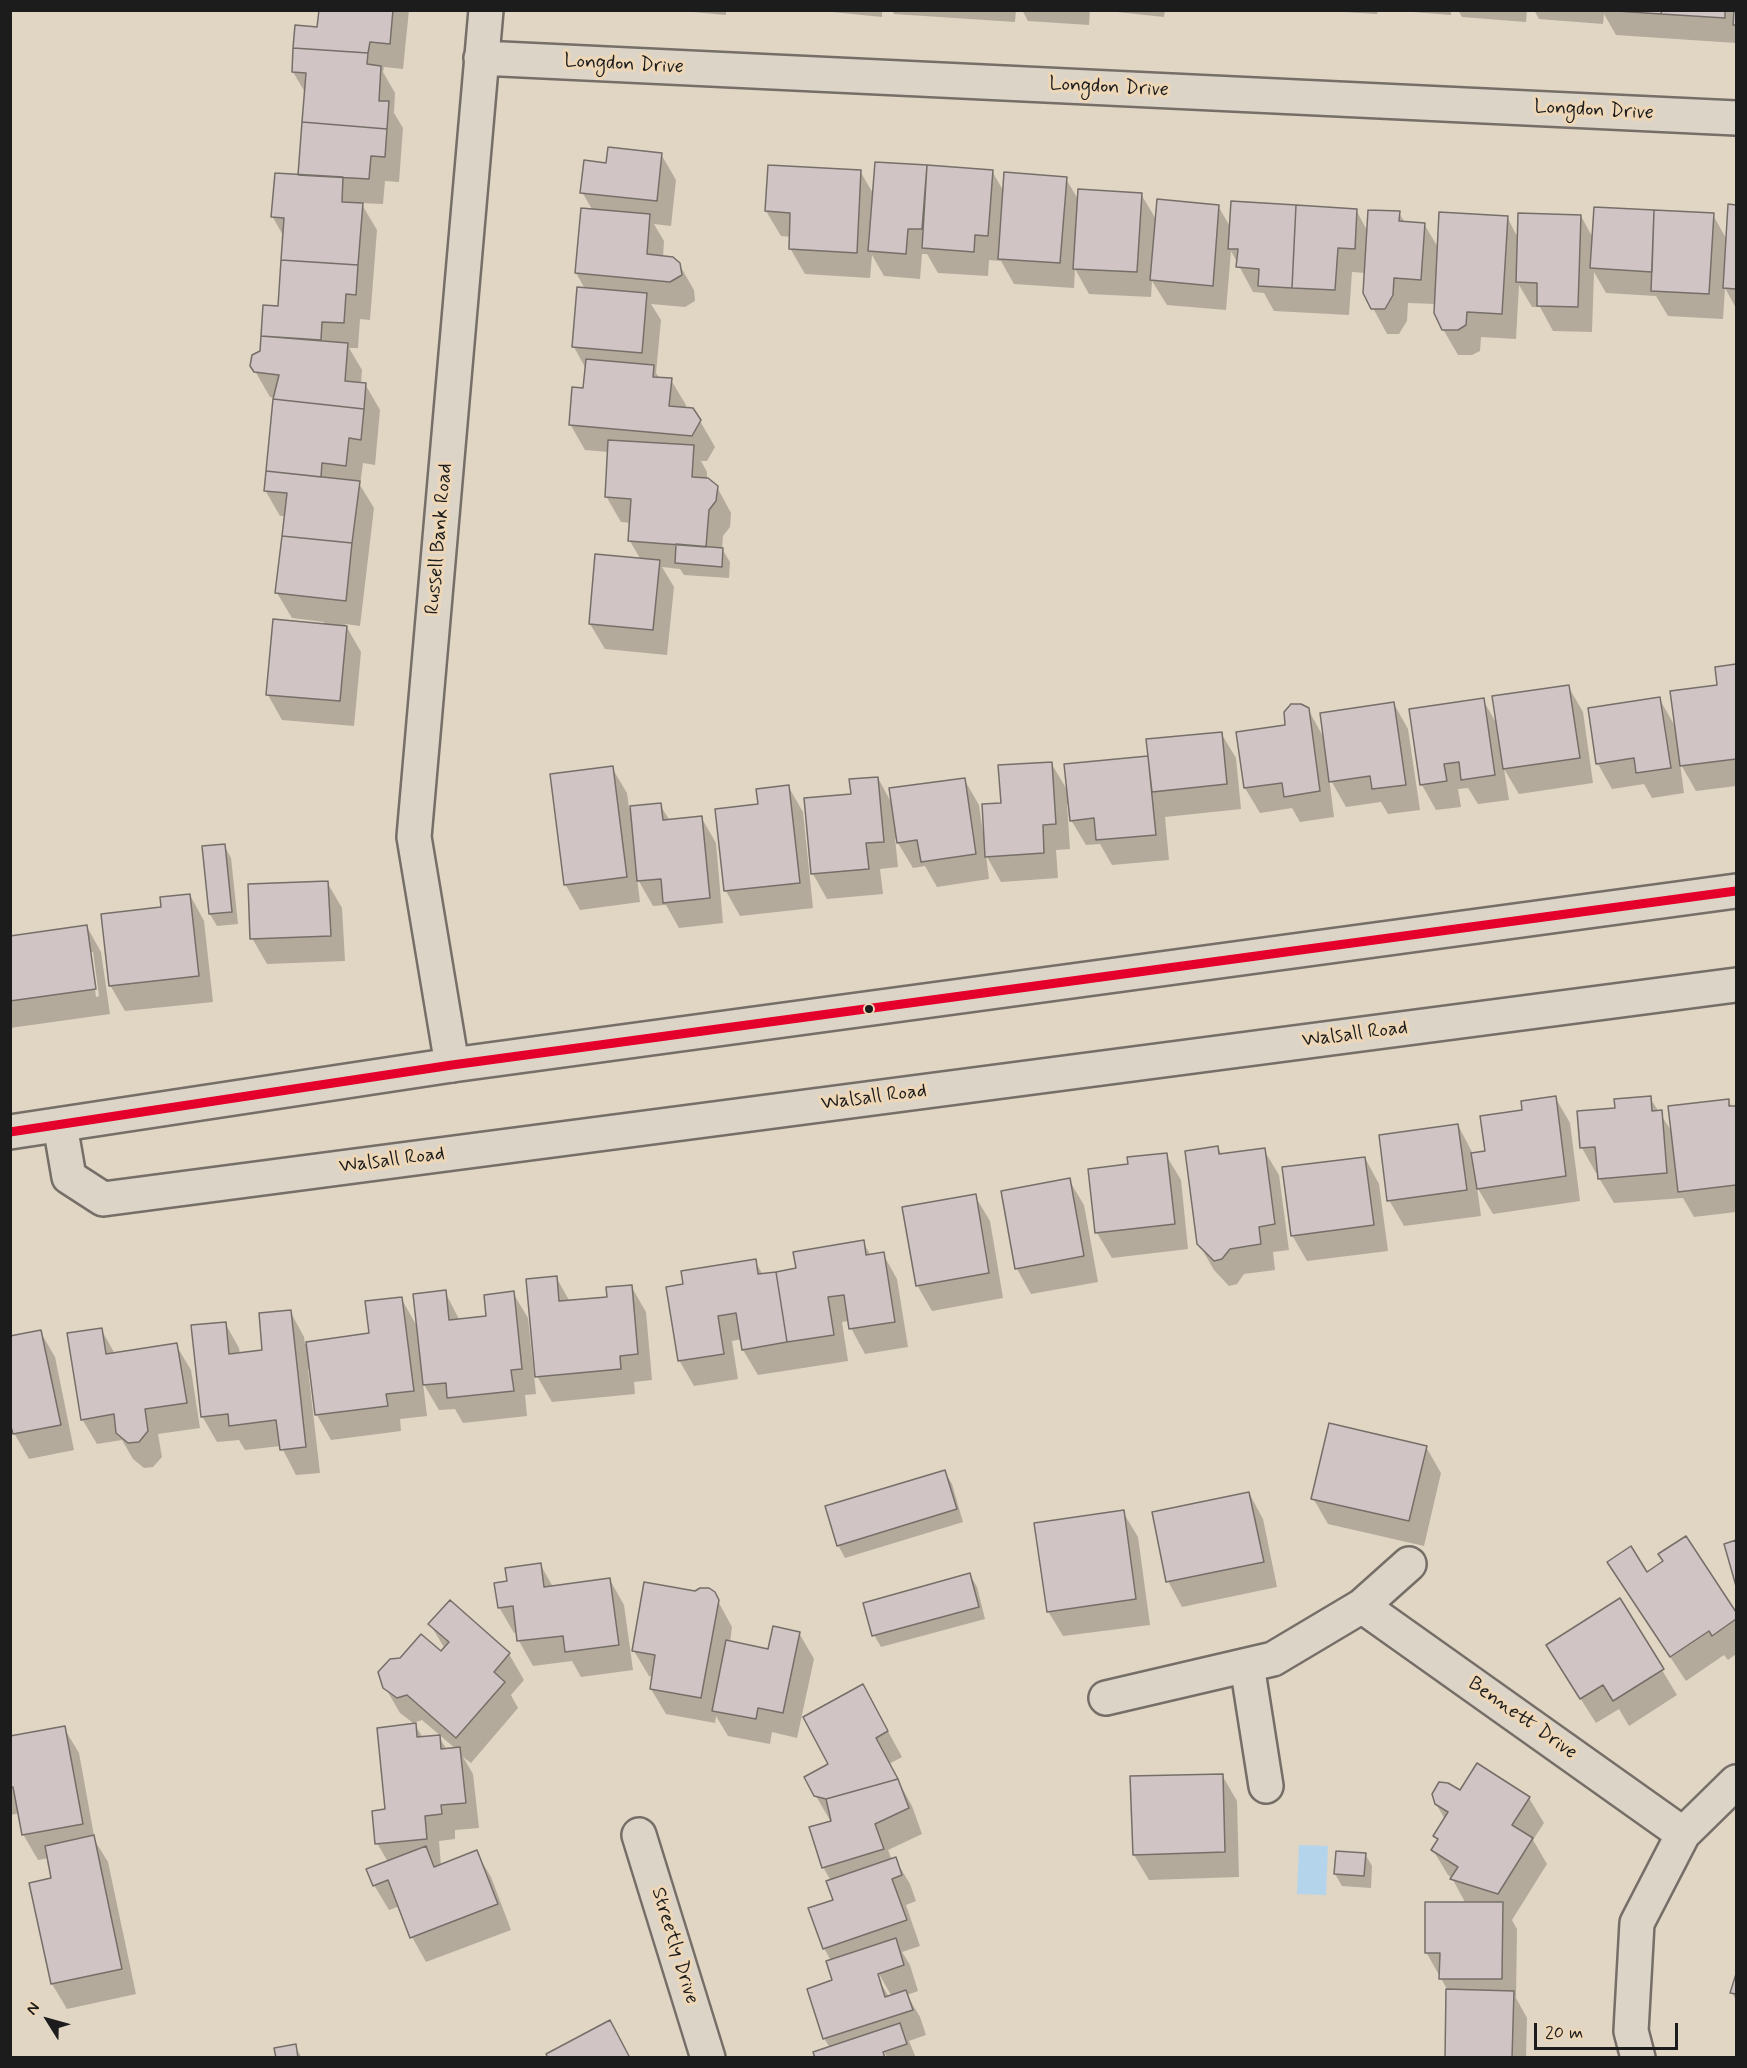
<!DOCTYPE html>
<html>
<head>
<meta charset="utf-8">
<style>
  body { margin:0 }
  #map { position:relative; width:1747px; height:2068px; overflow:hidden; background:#e1d5c4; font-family:Mynerve,sans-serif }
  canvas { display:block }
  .frame { position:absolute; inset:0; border:12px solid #1c1c1c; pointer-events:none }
  .north { position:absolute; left:18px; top:1990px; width:60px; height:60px; -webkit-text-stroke:4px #eed7b7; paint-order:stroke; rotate:307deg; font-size:16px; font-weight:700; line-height:24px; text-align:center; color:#1c1c1c }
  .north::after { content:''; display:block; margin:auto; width:21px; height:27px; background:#1c1c1c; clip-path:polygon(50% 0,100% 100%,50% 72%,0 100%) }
  .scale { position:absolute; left:1534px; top:2023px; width:144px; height:27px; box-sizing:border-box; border:3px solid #1c1c1c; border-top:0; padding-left:8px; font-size:18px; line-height:21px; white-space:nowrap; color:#1c1c1c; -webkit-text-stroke:4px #eed7b7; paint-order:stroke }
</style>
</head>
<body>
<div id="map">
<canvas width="1747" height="2068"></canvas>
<div class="frame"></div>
<div class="north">N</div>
<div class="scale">20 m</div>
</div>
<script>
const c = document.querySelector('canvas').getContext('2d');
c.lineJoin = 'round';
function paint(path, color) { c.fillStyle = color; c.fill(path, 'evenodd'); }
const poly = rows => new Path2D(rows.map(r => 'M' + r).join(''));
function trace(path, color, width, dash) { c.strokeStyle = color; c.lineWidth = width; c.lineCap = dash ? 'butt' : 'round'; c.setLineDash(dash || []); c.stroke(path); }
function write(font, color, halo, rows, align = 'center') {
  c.font = font + ' Mynerve,sans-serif'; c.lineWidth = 6; c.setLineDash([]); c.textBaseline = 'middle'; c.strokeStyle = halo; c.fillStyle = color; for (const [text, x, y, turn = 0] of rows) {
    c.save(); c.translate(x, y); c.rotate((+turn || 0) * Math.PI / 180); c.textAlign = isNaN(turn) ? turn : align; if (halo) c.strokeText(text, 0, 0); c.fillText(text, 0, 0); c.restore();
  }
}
const water = poly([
  [1299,1845,1328,1846,1326,1895,1297,1894]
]);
const shadow = poly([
  [320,10,409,10,403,69,384,67,383,72,395,93,394,113,403,128,399,182,385,181,383,204,361,203,377,230,370,320,360,319,358,348,349,348,362,370,361,384,365,384,380,410,375,465,363,463,360,485,374,508,360,626,345,624,361,652,354,726,282,720,268,695,324,625,324,622,292,618,277,593,286,516,280,516,265,490,275,398,270,397,252,366,262,352,265,307,279,308,284,237,272,216,300,176,306,94,293,72,319,29],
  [670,10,726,10,726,15],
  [812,10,882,10,882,17],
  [892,10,1016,10,1015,22,894,14],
  [1022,10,1090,10,1089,25,1028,21],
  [1098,10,1165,10,1164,17],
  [1310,10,1378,10,1377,14],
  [1387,10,1451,10,1451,15],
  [1458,10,1527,10,1526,22,1462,17],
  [1534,10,1736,10,1736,43,1616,35,1604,14,1603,24,1539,19],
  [661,154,676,180,671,226,654,224,664,241,663,257,679,264,694,290,695,301,685,307,651,304,661,320,656,373,660,379,671,380,686,405,685,409,700,421,715,447,707,461,701,461,707,472,707,479,717,487,731,513,730,527,723,536,722,549,730,562,729,578,684,575,680,569,662,567,674,587,667,655,605,649,590,624,597,556,641,560,630,541,631,523,621,522,606,496,609,452,585,450,570,424,585,390,586,369,574,347,585,289,576,273,582,210,593,211,582,192,607,164],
  [876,163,992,171,1004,192,1066,179,1079,201,1141,194,1157,221,1218,206,1231,228,1356,210,1368,232,1399,213,1405,223,1424,224,1439,249,1507,217,1518,238,1581,216,1593,238,1713,215,1727,240,1729,206,1736,206,1736,308,1725,288,1723,319,1668,316,1656,296,1606,293,1594,272,1592,332,1553,331,1540,307,1532,307,1519,285,1516,339,1481,337,1480,351,1472,355,1458,355,1443,329,1436,304,1408,303,1407,321,1399,334,1387,334,1373,308,1366,273,1352,272,1349,315,1274,311,1264,293,1253,292,1231,251,1226,310,1167,305,1152,281,1151,297,1089,294,1075,269,1074,288,1014,284,1001,261,989,260,988,276,938,273,927,254,922,254,920,279,884,276,872,255,870,278,805,274,790,248,791,237,781,236,766,211,860,171,874,195],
  [1736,665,1736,786,1696,791,1680,763,1684,793,1652,798,1644,784,1612,789,1598,764,1659,698,1676,728,1718,687,1716,668],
  [1568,686,1583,712,1593,783,1519,794,1504,769,1509,800,1478,804,1468,788,1458,789,1461,807,1436,810,1422,785,1483,700,1498,726],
  [1394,704,1408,729,1420,810,1388,814,1381,802,1346,807,1329,777,1334,817,1300,822,1292,808,1260,813,1245,788,1287,726,1308,709,1325,740],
  [1221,733,1236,758,1241,809,1165,817,1169,860,1112,865,1100,844,1086,845,1071,820,1070,803,1067,804,1070,849,1056,850,1058,878,1001,882,986,855,989,879,937,887,925,866,913,868,895,838,898,867,880,869,883,894,827,899,813,874,852,795,878,778,892,804,964,779,979,805,983,833,985,833,1002,805,1051,763,1069,793,1150,757],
  [612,768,627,793,629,808,660,805,670,821,701,817,716,843,723,923,679,928,666,905,653,906,637,878,640,902,580,910,565,884],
  [788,786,803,812,813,908,740,916,726,891,760,805],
  [224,845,231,858,238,924,217,926,210,914],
  [327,882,342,908,345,961,267,964,252,938],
  [190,895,204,921,213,1002,125,1011,110,985,163,909],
  [87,927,101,952,110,1014,10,1028,10,937],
  [90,952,93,952,99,996,96,997],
  [1555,1097,1570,1123,1580,1201,1493,1214,1477,1187,1481,1216,1404,1226,1389,1200,1458,1125,1473,1154,1486,1153,1524,1111],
  [1650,1098,1672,1132,1728,1100,1732,1107,1736,1107,1736,1212,1694,1217,1683,1198,1614,1203,1599,1178,1599,1173,1596,1173,1582,1148,1579,1113,1616,1109],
  [1218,1148,1222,1155,1264,1150,1279,1175,1289,1250,1273,1252,1275,1270,1244,1274,1237,1284,1229,1286,1214,1270,1199,1244],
  [1166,1155,1181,1180,1188,1249,1112,1258,1097,1233,1090,1170,1130,1165],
  [1365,1158,1379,1184,1388,1251,1307,1261,1292,1235],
  [1069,1180,1084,1205,1098,1282,1031,1294,1017,1269,1003,1192],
  [975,1196,990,1221,1003,1298,932,1311,917,1285],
  [863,1242,871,1256,883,1254,897,1279,908,1347,865,1354,851,1328,849,1321,842,1322,848,1361,758,1375,743,1350,742,1339,732,1341,738,1379,694,1386,679,1360,685,1286,755,1261,763,1275,797,1270],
  [556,1277,570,1302,608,1298,631,1286,646,1312,652,1380,634,1382,635,1394,552,1402,537,1376],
  [445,1292,460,1321,488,1317,513,1293,528,1318,536,1394,525,1395,527,1416,463,1423,455,1409,439,1410,423,1383,427,1416,400,1419,401,1431,331,1440,317,1415,311,1369,308,1369,320,1473,296,1475,281,1446,245,1450,239,1440,217,1442,202,1416,225,1323,239,1348,240,1354,264,1351,290,1311,304,1337,305,1344,371,1334,401,1298,418,1328],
  [101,1329,115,1354,176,1345,191,1370,200,1428,158,1434,162,1457,153,1467,144,1468,133,1459,122,1440,97,1444,82,1419],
  [40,1331,55,1357,74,1450,29,1459,14,1433],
  [1426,1447,1441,1473,1424,1546,1328,1524,1313,1498],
  [945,1472,952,1484,963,1522,845,1558,838,1545],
  [1249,1493,1263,1519,1277,1587,1182,1607,1168,1581],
  [1123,1512,1138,1537,1150,1625,1063,1636,1048,1611],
  [1685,1538,1736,1615,1736,1654,1728,1660,1724,1655,1686,1681,1624,1587,1664,1562],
  [1736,1542,1736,1580,1726,1545],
  [540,1564,553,1587,610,1580,624,1605,633,1670,581,1677,572,1661,533,1666,519,1641,518,1632,514,1633,499,1607,508,1583],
  [970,1575,977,1587,985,1619,881,1647,874,1635],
  [696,1593,714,1594,732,1627,730,1643,769,1651,799,1633,814,1659,797,1738,772,1732,770,1744,728,1736,716,1716,715,1723,666,1714,651,1689,653,1677,649,1676,634,1651],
  [450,1602,509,1654,524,1680,511,1695,518,1708,471,1763,463,1757,473,1774,479,1828,455,1830,455,1839,439,1841,441,1866,476,1852,491,1877,511,1930,426,1962,412,1937,400,1906,389,1910,374,1885,388,1862,377,1843,415,1725,423,1738,439,1737,447,1750,456,1749,422,1720,413,1723,400,1713,385,1687,441,1654,445,1649,430,1624],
  [1662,1670,1677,1695,1629,1726,1619,1709,1596,1723,1563,1671],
  [877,1711,902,1757,889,1764,912,1806,922,1834,888,1850,892,1860,895,1859,910,1884,916,1901,906,1905,920,1946,902,1952,910,1965,918,1991,907,1995,920,2017,926,2035,909,2041,916,2058,888,2058,884,2052,882,2053,830,2048,824,2038,834,1981,831,1961,824,1948,835,1901,831,1881,823,1867,831,1822,816,1796,830,1764],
  [878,1972,892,1997,889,1997,875,1974],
  [64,1728,79,1753,95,1841,108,1862,136,1994,67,2009,52,1984,53,1880,49,1858,38,1860,23,1834,20,1813,10,1815,10,1737],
  [1222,1775,1237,1801,1239,1877,1149,1880,1134,1855],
  [1461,1792,1529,1798,1544,1823,1533,1840,1547,1864,1512,1920,1517,1929,1516,1998,1527,2018,1526,2058,1446,2058,1447,1989,1426,1952,1466,1904,1452,1878,1448,1875,1433,1850,1438,1842,1435,1836,1445,1819,1436,1804],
  [1365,1854,1372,1866,1371,1888,1342,1886,1335,1874],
  [1736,1979,1736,2000,1732,1992],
  [295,2046,302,2058,278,2058]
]);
const building = poly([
  [319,10,393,10,390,44,370,42,368,53,293,48,295,25,317,27,319,10],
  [1601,10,1662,10,1661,14,1601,10],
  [1662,10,1725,10,1725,18,1661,14,1662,10],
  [1734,10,1736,10,1736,25,1733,25,1734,10],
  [293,48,368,53,367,64,381,66,379,101,389,101,387,129,302,122,306,73,292,72,293,48],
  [302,122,387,129,385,157,371,156,369,179,298,175,302,122],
  [608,147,662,153,657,201,580,193,584,160,606,163,608,147],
  [875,162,927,165,922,229,908,229,906,254,868,251,875,162],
  [768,165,861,170,857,253,789,249,790,213,765,211,768,165],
  [927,165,993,170,988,236,975,235,974,252,922,248,927,165],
  [1004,172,1067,177,1060,263,998,259,1004,172],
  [275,173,343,177,342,202,363,203,358,265,281,260,284,218,271,217,275,173],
  [1078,189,1142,193,1137,272,1073,269,1078,189],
  [1157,199,1219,205,1213,286,1150,280,1157,199],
  [1231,201,1296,205,1292,288,1258,286,1259,269,1236,267,1238,249,1228,249,1231,201],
  [1728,204,1736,205,1736,289,1723,288,1728,204],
  [1296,205,1357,209,1355,249,1338,248,1335,290,1292,288,1296,205],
  [1594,207,1654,210,1652,272,1590,268,1594,207],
  [581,208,650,214,647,254,673,257,680,263,682,275,670,282,575,273,581,208],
  [1368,210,1400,211,1399,221,1425,223,1421,280,1394,278,1393,295,1385,309,1371,309,1363,293,1368,210],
  [1654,210,1714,213,1709,294,1651,291,1654,210],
  [1439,212,1508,216,1502,314,1467,312,1466,325,1458,330,1442,330,1434,313,1439,212],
  [1518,213,1581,215,1578,307,1537,306,1537,283,1516,282,1518,213],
  [281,260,358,265,356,295,346,294,344,323,322,322,321,340,261,336,263,305,278,306,281,260],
  [577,287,647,293,642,353,572,347,577,287],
  [261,336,348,343,345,381,366,383,364,409,273,399,279,375,254,372,250,366,252,355,260,351,261,336],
  [586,359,654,365,653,377,672,378,669,406,693,408,701,420,692,436,569,425,572,387,583,388,586,359],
  [273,399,364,409,361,440,349,438,346,466,322,463,321,477,266,471,273,399],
  [608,440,694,445,692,477,708,478,718,486,716,501,709,510,706,547,628,541,631,499,605,497,608,440],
  [266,471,360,481,352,543,282,536,287,493,264,491,266,471],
  [282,536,352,543,346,601,275,593,282,536],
  [676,544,723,548,722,567,675,563,676,544],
  [595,554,660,560,653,630,589,624,595,554],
  [273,619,347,626,340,701,266,695,273,619],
  [1736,664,1736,759,1680,766,1670,691,1717,685,1715,667,1736,664],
  [1569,685,1580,758,1503,769,1492,696,1569,685],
  [1660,697,1671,768,1636,773,1634,758,1596,764,1588,708,1660,697],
  [1484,698,1495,775,1461,780,1459,762,1444,764,1447,781,1420,785,1409,709,1484,698],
  [1394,702,1406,785,1372,789,1370,776,1329,782,1320,713,1394,702],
  [1291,704,1301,704,1309,708,1320,791,1284,797,1282,783,1244,788,1236,732,1285,725,1284,712,1291,704],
  [1222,732,1227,784,1152,792,1146,739,1222,732],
  [1148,756,1156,835,1096,840,1094,818,1070,821,1064,764,1148,756],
  [1052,762,1056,824,1043,825,1044,853,985,857,982,804,1001,803,998,765,1052,762],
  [613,766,627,877,564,885,550,774,613,766],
  [878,777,884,842,866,843,869,869,811,874,804,798,851,794,849,779,878,777],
  [965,778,976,854,921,862,917,840,897,843,889,788,965,778],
  [789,785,800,883,724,891,715,809,758,804,756,789,789,785],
  [661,803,663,820,702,816,710,898,663,903,661,879,637,881,630,806,661,803],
  [225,844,232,912,209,914,202,846,225,844],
  [328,881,331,936,250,939,248,884,328,881],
  [190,894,199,976,109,986,101,914,161,907,160,897,190,894],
  [87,925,96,989,10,1001,10,936,87,925],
  [1556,1096,1566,1176,1477,1189,1471,1153,1485,1151,1480,1116,1522,1110,1521,1101,1556,1096],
  [1651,1096,1652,1111,1662,1110,1667,1173,1598,1179,1595,1147,1580,1148,1577,1111,1615,1108,1614,1099,1651,1096],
  [1729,1099,1729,1106,1736,1106,1736,1185,1678,1192,1668,1106,1729,1099],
  [1458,1124,1467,1190,1387,1201,1379,1135,1458,1124],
  [1218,1146,1219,1154,1265,1148,1275,1224,1259,1227,1261,1244,1230,1249,1222,1259,1214,1261,1197,1244,1185,1151,1218,1146],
  [1167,1153,1175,1224,1095,1233,1088,1169,1128,1164,1127,1157,1167,1153],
  [1365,1157,1374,1225,1291,1236,1282,1167,1365,1157],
  [1070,1178,1084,1256,1015,1269,1001,1191,1070,1178],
  [976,1194,989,1273,916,1286,902,1207,976,1194],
  [864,1240,866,1255,884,1252,895,1322,849,1329,844,1295,828,1297,834,1335,787,1342,776,1272,796,1268,793,1252,864,1240],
  [756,1259,758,1274,776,1272,787,1342,742,1350,736,1313,718,1316,724,1354,678,1361,666,1287,683,1284,681,1271,756,1259],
  [557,1276,559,1301,607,1297,606,1287,632,1285,638,1354,620,1356,621,1369,535,1377,526,1279,557,1276],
  [446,1290,449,1320,486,1316,484,1295,514,1291,522,1369,511,1370,514,1391,447,1398,446,1383,423,1385,413,1294,446,1290],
  [402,1297,414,1391,386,1394,388,1406,315,1415,306,1342,369,1333,365,1301,402,1297],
  [291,1310,306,1447,280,1450,276,1420,229,1426,228,1414,201,1417,191,1325,226,1322,229,1354,262,1350,259,1313,291,1310],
  [102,1328,106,1354,177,1343,187,1403,145,1409,148,1431,139,1442,128,1443,116,1433,114,1414,81,1420,67,1333,102,1328],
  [41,1330,61,1425,13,1434,10,1423,10,1336,41,1330],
  [1329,1423,1427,1446,1409,1521,1311,1499,1329,1423],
  [945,1470,957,1509,837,1546,825,1506,945,1470],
  [1249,1492,1264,1562,1166,1582,1152,1512,1249,1492],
  [1124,1510,1136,1599,1047,1612,1034,1523,1124,1510],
  [1686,1536,1736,1612,1736,1619,1712,1636,1709,1631,1670,1657,1607,1562,1631,1546,1647,1572,1663,1561,1658,1554,1686,1536],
  [1736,1540,1736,1586,1724,1544,1736,1540],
  [541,1563,544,1587,610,1578,619,1645,565,1652,563,1636,517,1641,513,1606,498,1608,494,1583,507,1581,505,1568,541,1563],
  [970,1573,979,1607,872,1636,863,1603,970,1573],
  [644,1582,695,1591,700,1588,709,1588,715,1592,719,1600,701,1698,650,1689,655,1655,632,1651,644,1582],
  [1620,1598,1664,1669,1613,1701,1603,1685,1580,1699,1546,1645,1620,1598],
  [450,1600,510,1653,494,1672,505,1682,456,1738,407,1695,397,1698,383,1688,378,1672,390,1659,400,1658,421,1634,441,1651,449,1642,428,1624,450,1600],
  [773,1626,800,1632,783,1713,758,1708,756,1719,712,1711,726,1640,768,1649,773,1626],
  [863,1684,888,1731,876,1738,898,1779,826,1799,814,1796,804,1777,828,1764,803,1717,863,1684],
  [416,1723,417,1737,440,1735,441,1749,460,1747,466,1803,441,1805,442,1814,425,1816,427,1839,375,1844,372,1811,385,1809,377,1728,416,1723],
  [65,1726,83,1824,22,1835,13,1787,10,1787,10,1736,65,1726],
  [1477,1763,1530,1797,1512,1825,1533,1838,1498,1894,1450,1879,1458,1867,1431,1850,1438,1839,1433,1836,1448,1812,1435,1804,1432,1794,1439,1782,1448,1783,1460,1790,1477,1763],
  [1223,1774,1225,1852,1133,1855,1130,1776,1223,1774],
  [898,1779,909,1808,875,1824,884,1849,822,1868,809,1827,831,1821,826,1799,898,1779],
  [94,1835,122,1969,51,1984,29,1883,51,1878,45,1846,94,1835],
  [426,1846,434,1867,477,1850,498,1904,410,1938,388,1880,373,1886,366,1869,426,1846],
  [1336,1851,1366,1853,1364,1876,1334,1874,1336,1851],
  [896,1857,902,1875,892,1879,907,1920,823,1949,808,1908,833,1900,826,1881,896,1857],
  [1425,1902,1503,1902,1502,1979,1439,1979,1440,1953,1425,1953,1425,1902],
  [896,1938,904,1965,878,1974,885,1997,906,1990,913,2010,823,2039,807,1989,832,1980,826,1961,896,1938],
  [1736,1974,1736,1994,1730,1993,1736,1974],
  [1446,1989,1514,1991,1512,2058,1445,2058,1446,1989],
  [610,2020,630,2058,548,2058,546,2054,610,2020],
  [900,2023,907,2044,883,2052,885,2058,815,2058,813,2052,900,2023],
  [296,2044,298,2058,276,2058,274,2048,296,2044]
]);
const minor = poly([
  [481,58,1736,118],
  [452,1065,414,837,486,10],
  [60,1125,69,1177,103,1199,1736,985],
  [1362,1606,1409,1564],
  [1247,1665,1266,1786],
  [1106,1698,1273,1659,1362,1606,1683,1834],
  [639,1835,708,2058],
  [1638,2058,1631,2031,1637,1923,1683,1834,1736,1782]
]);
const major = poly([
  [10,1132,452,1065,1736,891]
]);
const bus1 = poly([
  [10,1132,452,1065,1736,891]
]);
const markers = [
  [869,1009,5,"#1c1c1c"]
];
const streetNames = [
  ["Longdon Drive",624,65,3],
  ["Longdon Drive",1109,88,3],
  ["Longdon Drive",1594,111,3],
  ["Russell Bank Road",440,539,-85],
  ["Walsall Road",1355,1035,-7],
  ["Walsall Road",874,1098,-7],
  ["Walsall Road",392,1161,-7],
  ["Bennett Drive",1522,1719,35],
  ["Streetly Drive",674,1946,73]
];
paint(water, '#b4d4ec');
paint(shadow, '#0003');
paint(building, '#d0c4c5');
trace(building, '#756f68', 1.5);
trace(minor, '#756f68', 38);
trace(major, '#756f68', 38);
trace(minor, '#ddd4c8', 33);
trace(major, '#ddd4c8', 33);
trace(bus1, '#e4002b', 9);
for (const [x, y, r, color] of markers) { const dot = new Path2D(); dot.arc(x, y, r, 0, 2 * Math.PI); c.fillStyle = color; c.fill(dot); trace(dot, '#eed7b7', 2); }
write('20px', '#1c1c1c', '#eed7b7', streetNames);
</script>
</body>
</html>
